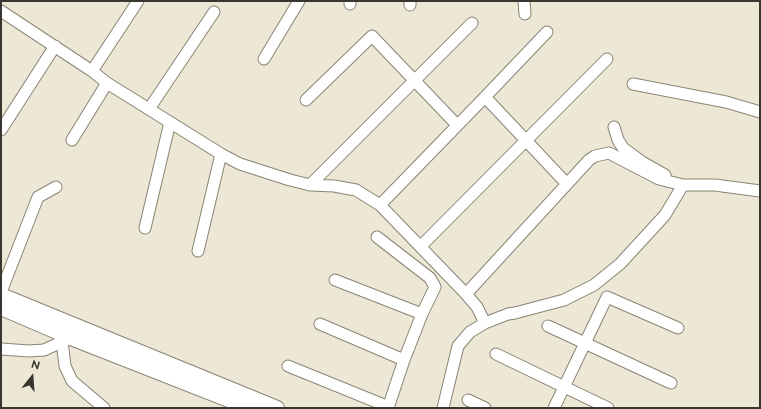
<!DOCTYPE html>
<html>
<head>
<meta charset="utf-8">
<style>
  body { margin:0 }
  #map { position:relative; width:761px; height:409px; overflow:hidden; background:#ede7d5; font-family:Raleway,sans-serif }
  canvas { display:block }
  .frame { position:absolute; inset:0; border:2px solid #39362f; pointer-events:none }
  .north { position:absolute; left:12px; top:357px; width:40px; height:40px; -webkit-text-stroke:3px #ede7d5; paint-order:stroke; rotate:17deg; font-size:11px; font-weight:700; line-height:16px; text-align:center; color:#39362f }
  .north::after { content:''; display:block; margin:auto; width:14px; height:18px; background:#39362f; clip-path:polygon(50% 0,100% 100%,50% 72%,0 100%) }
</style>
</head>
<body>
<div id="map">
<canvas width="761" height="409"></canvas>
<div class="frame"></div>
<div class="north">N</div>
</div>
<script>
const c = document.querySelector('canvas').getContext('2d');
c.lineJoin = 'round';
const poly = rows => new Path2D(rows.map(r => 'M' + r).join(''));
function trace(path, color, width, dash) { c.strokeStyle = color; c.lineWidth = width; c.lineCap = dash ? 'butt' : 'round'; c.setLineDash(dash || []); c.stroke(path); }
const minor = poly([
  [410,1,410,5],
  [524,1,525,14],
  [350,4,350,1],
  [1,11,92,71,107,83,221,154,240,164,290,180,310,185,334,186,356,190,380,205,466,294,477,307,485,323],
  [264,59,299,1],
  [92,71,138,1],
  [633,84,726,102,760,112],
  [485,97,567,184],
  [306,100,372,36,457,125],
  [149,109,214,12],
  [614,127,618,140,623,148,642,162,665,175],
  [1,130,55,46],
  [72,140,107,83],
  [310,185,472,23],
  [380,205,485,97,547,32],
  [145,228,170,122],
  [377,237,430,278,435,287,422,314,404,360,388,408],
  [421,246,607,59],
  [198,251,221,154],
  [335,280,422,314],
  [1,292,38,197,56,187],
  [466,294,589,160,595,156,609,153,659,179,683,185],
  [320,324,404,360],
  [548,326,671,383],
  [62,341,65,366,72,381,104,408],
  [1,349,29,351,44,350,68,339],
  [496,354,608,408],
  [288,366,389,407],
  [468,400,485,408],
  [443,408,458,346,470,332,485,323,508,314,515,313,564,300,594,285,620,264,665,215,683,185,715,185,760,191],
  [554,408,607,297,678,328]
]);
const tertiary = poly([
  [1,295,277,408],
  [1,308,71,338,249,408]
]);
trace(minor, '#8a8474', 13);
trace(tertiary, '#8a8474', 16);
trace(minor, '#fff', 11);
trace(tertiary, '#fff', 14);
</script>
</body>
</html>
